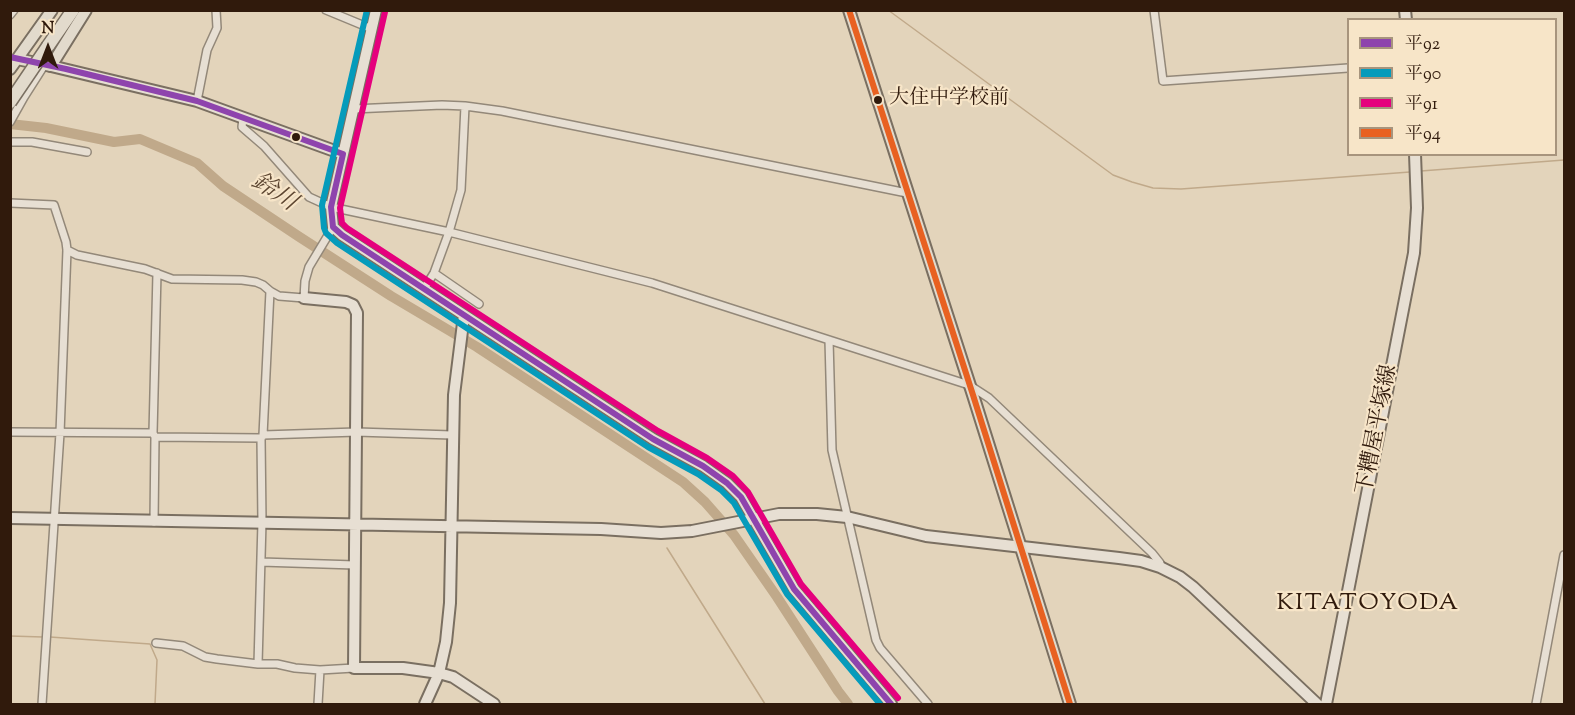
<!DOCTYPE html>
<html>
<head>
<meta charset="utf-8">
<style>
  body { margin:0 }
  #map { position:relative; width:1575px; height:715px; overflow:hidden; background:#e3d4bb; font-family:"Sorts Mill Goudy","Noto Serif JP",serif }
  canvas { display:block }
  .frame { position:absolute; inset:0; border:12px solid #301a0c; pointer-events:none }
  .legend { position:absolute; left:1347px; top:18px; width:210px; height:138px; box-sizing:border-box; background:#f7e5c8; border:2px solid #a7947d; margin:0; padding:8px 10px; list-style:none; font-size:18px; color:#301a0c }
  .legend li { display:flex; align-items:center; gap:12px; height:30px }
  .legend b { width:30px; border:2px solid #a7947d }
  .north { position:absolute; left:18px; top:18px; width:60px; height:60px; -webkit-text-stroke:4px #f7e5c8; paint-order:stroke; rotate:0deg; font-size:16px; font-weight:700; line-height:24px; text-align:center; color:#301a0c }
  .north::after { content:''; display:block; margin:auto; width:21px; height:27px; background:#301a0c; clip-path:polygon(50% 0,100% 100%,50% 72%,0 100%) }
</style>
</head>
<body>
<div id="map">
<canvas width="1575" height="715"></canvas>
<div class="frame"></div>
<ul class="legend">
<li><b style="height:8px;background:#8e44ad"></b>平92</li>
<li><b style="height:8px;background:#059bbb"></b>平90</li>
<li><b style="height:8px;background:#e5007d"></b>平91</li>
<li><b style="height:8px;background:#e86121"></b>平94</li>
</ul>
<div class="north">N</div>
</div>
<script>
const c = document.querySelector('canvas').getContext('2d');
c.lineJoin = 'round';
const poly = rows => new Path2D(rows.map(r => 'M' + r).join(''));
function trace(path, color, width, dash) { c.strokeStyle = color; c.lineWidth = width; c.lineCap = dash ? 'butt' : 'round'; c.setLineDash(dash || []); c.stroke(path); }
function write(font, color, halo, rows, align = 'center') {
  c.font = font + ' "Sorts Mill Goudy","Noto Serif JP",serif'; c.lineWidth = 4.5; c.setLineDash([]); c.textBaseline = 'middle'; c.strokeStyle = halo; c.fillStyle = color; for (const [text, x, y, turn = 0] of rows) {
    c.save(); c.translate(x, y); c.rotate((+turn || 0) * Math.PI / 180); c.textAlign = isNaN(turn) ? turn : align; if (halo) c.strokeText(text, 0, 0); c.fillText(text, 0, 0); c.restore();
  }
}
const stream = poly([
  [888,10,1113,175,1132,182,1153,188,1181,189,1410,172],
  [1421,171,1564,160],
  [667,548,765,704],
  [10,636,43,637],
  [50,637,150,644,157,660,155,704]
]);
const river = poly([
  [10,124,46,128,114,142,140,139,197,163,223,186,298,236,391,296,477,347,683,482,705,502,734,535,777,597,838,691,848,704]
]);
const street = poly([
  [326,10,372,29],
  [1154,10,1163,81,1348,68],
  [10,15,14,10],
  [197,101,207,50,217,28,216,10],
  [353,109,442,105,465,106,502,111,907,193],
  [243,118,242,127,264,146,309,197,331,207,449,232,652,283,969,385,989,398,1152,553,1160,563,1160,567],
  [10,122,24,97,45,64],
  [10,142,32,142,87,152],
  [10,203,54,205,66,242,67,250,60,433,42,704],
  [67,250,77,255,145,269,172,279,242,280,256,282,263,285,270,291,279,296,304,298,305,281,309,267,333,227],
  [434,273,479,304],
  [424,289,434,273,449,232,461,190,465,106],
  [270,291,263,435,357,432,452,435],
  [829,340,832,450,876,640,880,648,928,704],
  [10,432,153,433],
  [155,437,261,438,263,436],
  [261,438,262,522,258,664,277,664,295,668,320,670,354,668],
  [154,522,155,437,153,433,157,273],
  [261,562,355,565],
  [156,643,183,646,205,657,217,659,258,664],
  [318,704,320,670],
  [1536,704,1564,555]
]);
const secondary = poly([
  [376,10,331,207,333,227,342,235,653,439,703,466,727,483,741,497,794,589,891,704],
  [1405,10,1406,20],
  [51,66,197,101,343,154],
  [304,298,346,302,353,305,357,313,354,668,403,668,439,673,453,677,494,704],
  [10,518,601,529,661,533,692,531,779,514,817,514,847,517,926,536,1119,558,1141,561,1160,567,1180,577,1193,587,1317,704],
  [425,704,439,673,446,642,450,603,454,395,464,315],
  [1326,704,1414,253,1417,208,1415,154]
]);
const primary = poly([
  [849,10,973,395,1070,704],
  [17,59,51,66,86,10],
  [10,69,52,10]
]);
const highway = poly([
  [48,46,73,10]
]);
const highwayBridge = poly([
  [10,102,48,46]
]);
const bus1 = poly([
  [10,57,66,69,197,101,343,154,331,207,333,227,342,235,653,439,703,466,727,483,741,497,794,589,891,704]
]);
const bus2 = poly([
  [367,10,322,205,324,228,326,233,337,243,648,447,698,474,721,490,734,503,787,594,880,704]
]);
const bus3 = poly([
  [385,12,340,208,342,223,347,228,658,431,707,458,733,476,748,492,801,584,898,698]
]);
const bus4 = poly([
  [849,10,973,395,1070,704]
]);
const markers = [
  [878,100,5,"#301a0c"],
  [296,137,5,"#301a0c"]
];
const busNames = [
  ["大住中学校前",889,100]
];
const streetNames = [
  ["下糟屋平塚線",1379,430,-79]
];
const waterNames = [
  ["鈴川",273,194,34]
];
const neighbourhoodNames = [
  ["KITATOYODA",1368,605]
];
trace(stream, '#c0a98a', 1.5);
trace(river, '#c0a98a', 10);
trace(street, '#938879', 10);
trace(secondary, '#7a6f61', 14);
trace(primary, '#7a6f61', 14);
trace(highway, '#7a6f61', 15);
trace(street, '#e7dfd3', 7);
trace(secondary, '#e7dfd3', 10);
trace(primary, '#e2dacc', 10);
trace(highway, '#e2dacc', 12);
trace(highwayBridge, '#7a6f61', 15, []);
trace(highwayBridge, '#e2dacc', 12);
trace(bus1, '#8e44ad', 6);
trace(bus2, '#059bbb', 6);
trace(bus3, '#e5007d', 6);
trace(bus4, '#e86121', 6);
for (const [x, y, r, color] of markers) { const dot = new Path2D(); dot.arc(x, y, r, 0, 2 * Math.PI); c.fillStyle = color; c.fill(dot); trace(dot, '#f7e5c8', 2); }
write('20px', '#301a0c', '#f7e5c8', busNames, 'left');
write('22px', '#301a0c', '#f7e5c8', streetNames);
write('italic 24px', '#5d4631', '#f7e5c8', waterNames);
c.letterSpacing = '1.5px';
write('24px', '#301a0c', '#f7e5c8', neighbourhoodNames);
c.letterSpacing = '0px';
</script>
</body>
</html>
